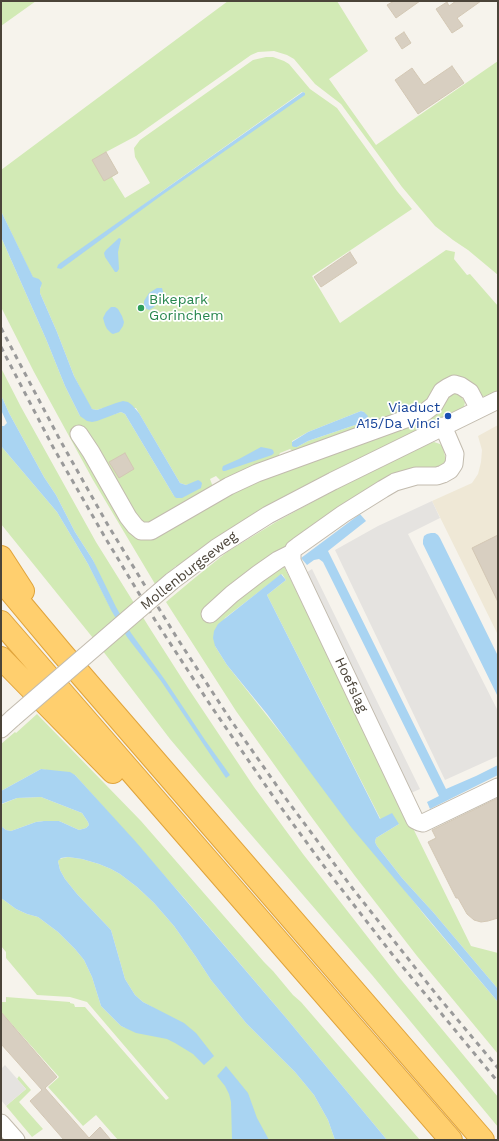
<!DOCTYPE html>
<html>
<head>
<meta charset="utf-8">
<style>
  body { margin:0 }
  #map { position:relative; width:499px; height:1141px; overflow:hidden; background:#f6f3ec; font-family:"Work Sans",sans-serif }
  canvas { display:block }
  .frame { position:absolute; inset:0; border:2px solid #4b4439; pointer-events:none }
</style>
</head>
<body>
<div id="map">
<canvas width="499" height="1141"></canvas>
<div class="frame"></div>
</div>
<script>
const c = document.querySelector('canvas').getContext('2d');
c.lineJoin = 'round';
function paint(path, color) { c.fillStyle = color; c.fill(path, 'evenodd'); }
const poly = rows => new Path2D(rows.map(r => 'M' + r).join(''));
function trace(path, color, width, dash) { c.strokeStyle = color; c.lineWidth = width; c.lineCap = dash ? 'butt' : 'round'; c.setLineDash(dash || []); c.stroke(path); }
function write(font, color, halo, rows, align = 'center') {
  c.font = font + ' "Work Sans",sans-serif'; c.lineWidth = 3.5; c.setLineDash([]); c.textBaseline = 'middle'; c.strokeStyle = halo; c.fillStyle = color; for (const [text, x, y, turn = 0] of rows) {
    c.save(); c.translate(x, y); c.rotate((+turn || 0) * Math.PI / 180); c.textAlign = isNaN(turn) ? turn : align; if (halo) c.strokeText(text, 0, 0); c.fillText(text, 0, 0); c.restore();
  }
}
const education = poly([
  [498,425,498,635,432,501,472,483,478,474,481,462,482,450,478,436]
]);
const green = poly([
  [1,1,36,1,1,26],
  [228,1,337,1,368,51,329,79,376,145,498,61,498,275,468,250,453,240,435,226,402,187,341,104,315,84,294,59,287,55,274,51,258,52,251,55,136,136,106,152,118,173,112,177,125,198,150,183,135,157,134,148,140,140,253,60,266,57,273,57,284,61,289,64,310,89,337,108,397,191,412,209,312,276,340,323,446,250,455,252,454,259,467,275,470,274,498,306,498,395,486,397,481,396,472,383,427,404,294,452,290,449,280,453,278,457,221,481,216,476,210,479,213,487,134,532,206,503,449,395,459,393,464,396,462,398,465,402,464,407,447,415,448,417,179,568,176,566,155,584,93,480,34,372,1,307,1,237,46,339,65,386,80,416,112,415,121,412,125,414,174,496,191,484,186,485,180,483,136,408,103,408,97,410,92,409,90,407,74,376,57,332,40,293,40,289,41,286,37,279,33,278,1,211,1,170],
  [302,92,305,93,118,224,161,192],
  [361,411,364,412,361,423,308,441,297,447,292,444,292,441,294,440,308,432],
  [1,368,21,407,96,542,149,627,188,688,254,787,303,854,398,976,498,1097,498,1127,372,975,241,823,170,739,93,638,1,524,1,446,57,512,88,564,111,609,93,560,75,532,56,495,44,477,9,413,1,395],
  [434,442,440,444,443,447,446,461,442,467,426,469,282,562,471,946,498,953,498,989,433,912,402,878,377,846,375,842,376,838,399,824,381,820,267,595,286,580,282,574,225,618,215,646,227,665,426,917,498,1002,498,1054,417,956,355,876,310,815,236,711,166,602,191,581,227,552,276,522,349,482,425,445],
  [37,714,141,821,264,962,273,971,293,995,301,1002,420,1140,387,1140,287,1019,185,899,75,775,41,769,1,791,1,744,15,732,16,733],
  [41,797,82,813,88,822,89,825,86,828,79,830,59,821,44,821,36,822,11,831,6,830,1,826,2,804,17,798],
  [68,857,82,859,99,864,111,869,120,874,137,887,154,903,174,926,196,957,211,980,246,1023,295,1072,314,1095,328,1120,335,1140,118,1140,96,1115,83,1126,48,1087,59,1077,1,1012,1,1002,6,1002,6,997,70,1002,70,1003,74,1004,75,1007,85,1007,166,1100,169,1098,87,1002,70,997,37,995,6,958,6,952,1,946,1,898,16,909,27,914,38,917,58,932,75,949,84,960,92,977,101,1006,121,1026,126,1028,152,1007,143,1002,135,995,125,979,111,930,77,894,65,879,60,870,58,861,59,859],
  [19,1076,31,1090,19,1102,43,1129,32,1137,6,1106,26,1089,17,1079]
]);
const parking = poly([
  [432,501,440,518,408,534,498,711,498,756,445,780,335,550,378,526],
  [312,569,420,789,411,793,304,574],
  [5,1065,26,1089,6,1106,1,1100,1,1069]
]);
const water = poly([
  [303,92,305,93,305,95,162,195,61,269,57,268,58,265,59,264],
  [1,211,33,277,39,279,42,283,40,289,40,293,57,332,74,376,92,409,97,410,116,403,123,401,128,402,132,405,139,413,180,483,186,485,198,480,200,481,202,483,201,488,182,498,176,498,174,496,125,414,121,412,97,421,92,422,87,421,80,416,65,386,46,339,1,237],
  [119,238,121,239,118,252,119,269,117,272,115,272,105,257,104,253,106,250],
  [157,288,162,288,164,295,154,307,149,310,145,308,144,306,144,301,149,293],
  [111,307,115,307,118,309,122,316,124,322,123,326,119,332,113,334,111,333,107,329,105,325,103,318,106,312],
  [1,395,9,413,44,477,56,495,75,532,93,560,116,607,131,633,165,680,205,740,230,775,226,778,161,681,127,637,111,610,88,564,57,512,1,446,1,426,4,426,7,423,1,410],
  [361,411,364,412,368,416,367,418,361,423,308,441,297,447,294,447,292,446,292,442,308,432],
  [261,447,271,449,273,450,274,453,272,455,225,471,223,471,222,469,223,466,239,459],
  [360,514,366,521,328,551,446,789,476,776,498,765,498,775,430,809,427,802,439,796,323,562,319,559,314,560,307,565,301,558],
  [431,533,435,533,438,535,440,538,498,656,498,697,423,544,423,540,424,536,427,534],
  [281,574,286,580,267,595,380,819,392,813,399,824,376,838,375,842,377,846,402,878,433,912,498,989,498,1002,351,827,267,714,227,665,215,646,213,638,214,631,218,624],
  [41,769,70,772,75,775,136,842,287,1019,387,1140,335,1140,328,1120,314,1095,295,1072,246,1023,211,980,196,957,174,926,154,903,137,887,120,874,111,869,99,864,82,859,68,857,61,858,58,861,60,870,65,879,77,894,111,930,125,979,135,995,143,1002,184,1023,196,1033,214,1056,204,1065,193,1054,175,1043,167,1039,136,1033,121,1026,101,1006,92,977,84,960,75,949,58,932,38,917,27,914,16,909,1,898,1,826,6,830,11,831,36,822,44,821,59,821,79,830,86,828,89,825,88,822,82,813,41,797,17,798,1,804,1,791],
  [226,1066,248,1093,257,1118,269,1140,232,1140,231,1102,229,1094,225,1086,217,1076]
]);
const building = poly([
  [394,1,420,1,396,18,387,5,394,1],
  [456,1,481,1,457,18,463,26,452,33,436,9,447,2,449,6,456,1],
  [404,32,411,43,402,49,395,38,404,32],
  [452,66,464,83,418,114,395,80,412,68,424,85,452,66],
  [106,152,118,173,104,181,92,160,106,152],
  [350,252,357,263,321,287,314,277,350,252],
  [125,453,134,469,119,478,109,462,125,453],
  [498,535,498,602,472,548,498,535],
  [498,798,498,918,488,921,481,922,474,920,467,914,458,898,456,898,428,842,436,838,432,830,498,798],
  [1,1012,57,1077,45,1088,89,1138,100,1127,111,1140,64,1140,30,1101,42,1090,1,1044,1,1012]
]);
const minor = poly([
  [443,426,455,454,454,464,450,470,443,474,437,476,416,476,395,482,383,489,343,514,298,546,294,549,292,553,292,561,415,820,419,822,423,823,498,787],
  [79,434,91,452,128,517,135,526,141,531,151,531,229,486,257,473,425,412,434,405,442,391,448,387,454,384,461,386,470,392,479,409],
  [172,581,216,548,268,515,333,481,498,400],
  [210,614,232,594,258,574,278,560,292,553],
  [1,729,13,718],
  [1,1123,16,1140]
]);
const highway = poly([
  [1,557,23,591],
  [1,580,62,653,483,1140],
  [1,622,451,1140],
  [1,658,113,772]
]);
const rail = poly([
  [1,328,60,440,109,527,177,638,230,719,284,796,353,889,436,994,498,1068],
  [1,347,53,447,106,539,155,620,211,706,277,802,329,873,392,954,498,1082]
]);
const minorBridge = poly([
  [13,718,172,581]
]);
const markers = [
  [141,308,4,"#2e9e5b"],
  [448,416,4,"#1a4fb4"]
];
const leisureNames = [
  ["Bikepark",149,300],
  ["Gorinchem",149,316]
];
const transitNames = [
  ["Viaduct",440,408],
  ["A15/Da Vinci",440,424]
];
const streetNames = [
  ["Mollenburgseweg",189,571,-38],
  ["Hoefslag",351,685,65]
];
paint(education, '#efe8d6');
paint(green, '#d2eab5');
paint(parking, '#e5e3e0');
paint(water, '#a9d4f2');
paint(building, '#d8cfc1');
trace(building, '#d3c7b4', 1);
trace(minor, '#c2bbae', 19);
trace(highway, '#e0a43c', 24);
trace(minor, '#fff', 17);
trace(highway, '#ffcf6e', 22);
trace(rail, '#9a9a9a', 3, [5, 5]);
trace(minorBridge, '#c2bbae', 19, []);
trace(minorBridge, '#fff', 17);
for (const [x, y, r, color] of markers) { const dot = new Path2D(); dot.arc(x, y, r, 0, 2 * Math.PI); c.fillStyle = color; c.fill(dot); trace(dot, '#fff', 1.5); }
write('14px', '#27864d', '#fff', leisureNames, 'left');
write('14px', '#164399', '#fff', transitNames, 'right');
write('14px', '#4b4439', '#fff', streetNames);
</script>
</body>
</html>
